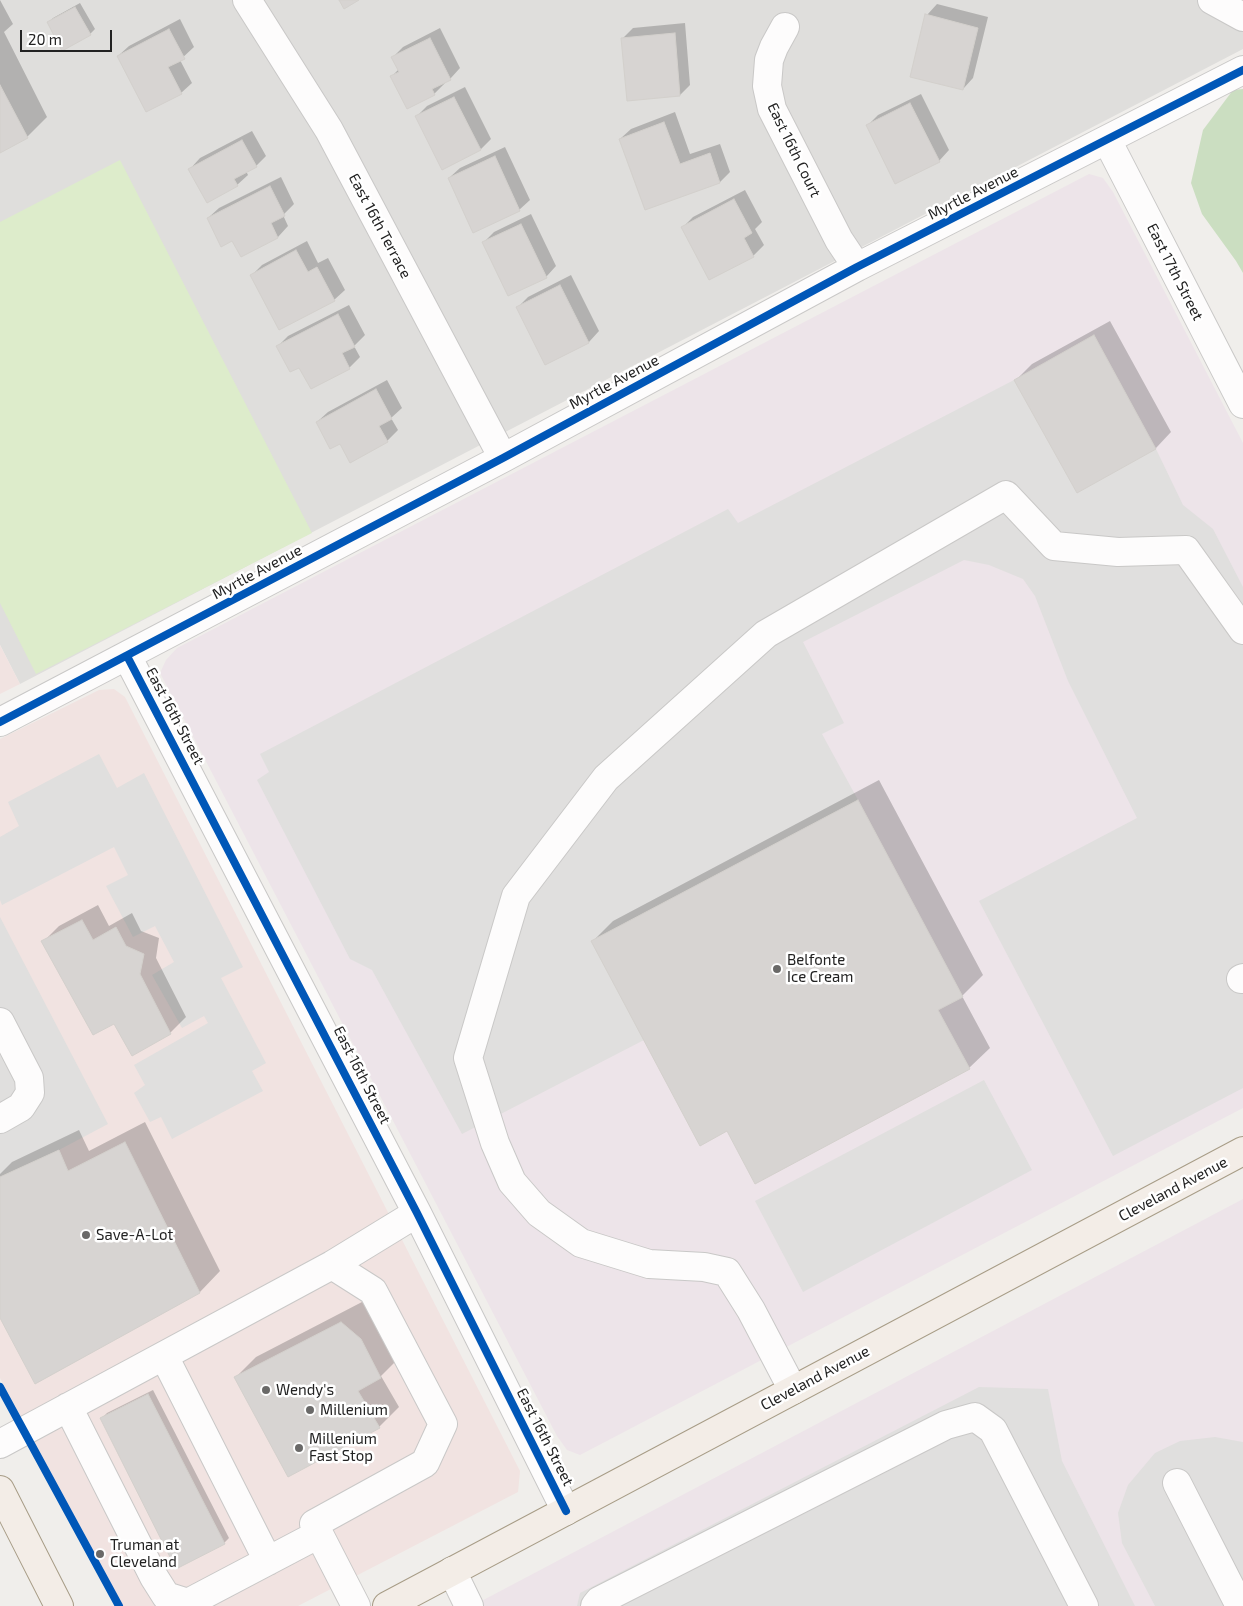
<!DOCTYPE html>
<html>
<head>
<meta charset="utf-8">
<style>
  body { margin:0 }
  #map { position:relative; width:1243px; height:1606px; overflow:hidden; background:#f0eeeb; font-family:"Exo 2",sans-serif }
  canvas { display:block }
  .scale { position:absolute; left:20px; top:30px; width:92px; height:22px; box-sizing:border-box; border:2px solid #222; border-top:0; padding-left:6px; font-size:15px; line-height:18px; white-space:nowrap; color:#222; -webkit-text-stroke:4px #fff; paint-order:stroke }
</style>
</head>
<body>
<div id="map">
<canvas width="1243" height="1606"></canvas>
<div class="scale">20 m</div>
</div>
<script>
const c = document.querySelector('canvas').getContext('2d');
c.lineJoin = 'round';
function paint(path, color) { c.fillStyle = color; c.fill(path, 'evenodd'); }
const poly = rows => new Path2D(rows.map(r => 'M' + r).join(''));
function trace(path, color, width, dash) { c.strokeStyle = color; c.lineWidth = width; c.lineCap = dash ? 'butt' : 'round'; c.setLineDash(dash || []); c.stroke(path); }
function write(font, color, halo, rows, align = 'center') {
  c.font = font + ' "Exo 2",sans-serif'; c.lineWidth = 5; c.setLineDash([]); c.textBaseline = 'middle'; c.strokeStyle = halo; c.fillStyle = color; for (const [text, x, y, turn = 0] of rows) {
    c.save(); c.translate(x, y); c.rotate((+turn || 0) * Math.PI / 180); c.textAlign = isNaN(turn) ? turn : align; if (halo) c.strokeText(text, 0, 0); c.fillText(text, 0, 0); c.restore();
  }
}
const residential = poly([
  [0,0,1243,0,1243,49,20,684,0,645]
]);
const commercial = poly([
  [0,645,20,684,0,694],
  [114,689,125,697,520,1471,518,1492,298,1606,123,1606,0,1378,0,739,99,690]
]);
const industrial = poly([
  [1089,174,1103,178,1113,192,1243,443,1243,1108,580,1455,567,1450,557,1436,160,673,166,660,177,648],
  [1243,1199,1243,1606,472,1606]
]);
const grass = poly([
  [120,160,312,533,36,674,0,603,0,222]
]);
const forest = poly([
  [1243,89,1243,273,1236,261,1202,214,1191,183,1203,130,1233,90]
]);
const parking = poly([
  [1014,380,1077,493,1156,449,1183,505,1213,529,1243,587,1243,1088,1113,1156,979,901,1137,818,1068,681,1035,596,1023,579,989,565,964,560,803,642,844,723,822,734,858,800,592,941,644,1040,462,1134,372,970,350,959,257,780,269,772,260,754,728,509,738,523],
  [99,754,117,788,144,773,243,967,221,978,266,1063,252,1071,263,1091,172,1139,161,1117,150,1122,134,1093,145,1085,134,1065,208,1023,204,1016,182,1028,152,975,174,962,155,926,133,937,106,886,128,875,114,847,2,905,0,900,0,837,19,826,8,802],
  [0,917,108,1124,59,1150,0,1177],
  [984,1080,1032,1170,803,1292,755,1201],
  [979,1387,1048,1389,1062,1461,1135,1606,577,1606,580,1593],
  [1215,1437,1243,1442,1243,1606,1155,1606,1122,1543,1118,1513,1128,1485,1155,1453,1180,1441]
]);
const shadow = poly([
  [0,0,13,24,4,32,47,117,27,137,0,151],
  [80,3,95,29,90,34,48,23,53,18],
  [937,4,988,17,973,78,963,89,927,15],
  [180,19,194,47,180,60,192,83,181,93,118,56,129,46],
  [685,23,690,85,680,95,622,39,633,28],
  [440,28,460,68,450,79,444,82,445,83,434,94,392,76,399,69,393,57,403,47],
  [465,87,491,139,481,149,416,117,427,106],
  [921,94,949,150,939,161,868,125,878,115],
  [675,112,690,154,720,144,730,172,720,182,645,209,620,139,631,129],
  [252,131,266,156,256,166,246,171,248,175,237,185,190,169,200,158],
  [505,147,530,200,519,210,449,178,460,168],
  [281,177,294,204,283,215,288,226,278,237,241,255,233,239,208,218,219,208],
  [745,190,762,222,755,229,764,245,753,256,683,227,693,217],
  [531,214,556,266,546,277,484,242,494,232],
  [307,241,318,263,328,258,345,290,334,300,252,275,262,265],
  [571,275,599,331,589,342,546,363,518,307,528,297],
  [349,305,365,335,354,346,360,357,349,368,300,366,278,346,288,336],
  [1110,321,1171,432,1156,448,1077,491,1016,380,1032,364],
  [387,380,402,408,391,418,398,430,387,441,317,422,328,412],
  [879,780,983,975,962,996,990,1048,969,1068,728,1129,593,941,613,921],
  [98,905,109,926,132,913,141,931,159,938,156,958,186,1017,170,1033,115,1023,43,942,59,926],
  [145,1122,220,1271,200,1292,36,1383,0,1315,0,1174,12,1162,79,1130,89,1151],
  [362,1302,381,1318,401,1356,381,1376,399,1407,379,1427,236,1377,256,1357],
  [153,1390,229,1538,224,1543,102,1418,107,1413]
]);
const building = poly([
  [339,0,359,0,344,9,339,0],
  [75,7,91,35,62,51,47,22,75,7],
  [925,14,978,28,963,90,910,77,925,14],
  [169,29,185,59,168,67,182,94,146,112,117,56,169,29],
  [675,33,680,96,627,101,621,38,675,33],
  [430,38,451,80,432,89,435,95,407,109,390,76,399,72,391,57,430,38],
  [0,85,28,138,0,153,0,85],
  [454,97,481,150,442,170,415,116,454,97],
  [910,103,940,162,895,184,866,125,910,103],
  [664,122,680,164,710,153,720,183,645,210,619,139,664,122],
  [242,140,257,167,234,179,238,186,207,203,188,169,242,140],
  [495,156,520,211,473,233,448,178,495,156],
  [270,186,285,216,271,223,278,238,241,257,232,241,221,247,207,218,270,186],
  [734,199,752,233,744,238,754,257,709,280,681,227,734,199],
  [521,224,547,278,508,296,482,242,521,224],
  [296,250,308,272,317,267,335,301,279,330,250,275,296,250],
  [560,285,589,343,545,365,516,307,560,285],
  [338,314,355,347,342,353,350,369,311,389,299,368,290,372,276,346,338,314],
  [1094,335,1156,449,1077,493,1014,380,1094,335],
  [376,389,392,419,379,426,388,442,350,463,340,444,330,449,316,422,376,389],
  [858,800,963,997,938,1010,970,1069,755,1184,727,1131,700,1146,591,941,858,800],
  [82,920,93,940,116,927,126,946,144,954,140,974,171,1034,132,1056,114,1024,93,1035,41,941,82,920],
  [125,1142,200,1293,35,1384,0,1318,0,1177,59,1150,68,1171,125,1142],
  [341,1322,361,1339,381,1378,358,1391,380,1428,288,1477,234,1377,341,1322],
  [148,1394,225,1544,176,1569,100,1418,148,1394]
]);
const minor = poly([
  [247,0,329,130,503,458],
  [1212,0,1243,17],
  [785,27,774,47,769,60,767,86,772,109,839,240,857,267],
  [1107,140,1243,404],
  [127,656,417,1213,566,1511],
  [0,722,503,458,857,267,1243,70],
  [1241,979,1243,978],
  [0,1022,29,1078,30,1093,21,1107,0,1119],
  [164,1356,268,1561],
  [793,1390,751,1310,727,1272,704,1267,649,1264,581,1243,539,1213,512,1182,495,1143,468,1058,516,896,606,778,766,634,1006,495,1054,546,1118,552,1186,550,1243,630],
  [68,1407,154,1577,166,1596,188,1603,319,1534,314,1524,425,1463,443,1424,373,1291,332,1265],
  [0,1444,332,1265,417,1213],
  [1177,1483,1240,1606],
  [319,1534,356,1606],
  [452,1571,469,1606],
  [595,1606,599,1601,946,1425,975,1417,993,1430,1084,1606]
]);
const major = poly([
  [0,1490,59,1606],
  [387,1606,1243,1151]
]);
const cycleway = poly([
  [127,656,417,1213,566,1511],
  [0,722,503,458,857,267,1243,70],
  [0,1387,119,1606]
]);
const markers = [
  [777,969,5,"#6a6968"],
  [86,1235,5,"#6a6968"],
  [266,1390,5,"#6a6968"],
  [310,1410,5,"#6a6968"],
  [299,1448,5,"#6a6968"],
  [100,1554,5,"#6a6968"]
];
const streetNames = [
  ["East 16th Court",794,150,64],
  ["Myrtle Avenue",973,193,-27],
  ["East 16th Terrace",380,226,62],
  ["East 17th Street",1175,272,63],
  ["Myrtle Avenue",614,382,-28],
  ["Myrtle Avenue",257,572,-28],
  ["East 16th Street",175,716,62],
  ["East 16th Street",362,1075,63],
  ["Cleveland Avenue",1173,1189,-28],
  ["Cleveland Avenue",815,1378,-28],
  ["East 16th Street",545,1437,63]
];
const poiNames = [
  ["Belfonte",787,960],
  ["Ice Cream",787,977],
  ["Save-A-Lot",96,1235],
  ["Wendy's",276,1390],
  ["Millenium",320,1410],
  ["Millenium",309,1439],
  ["Fast Stop",309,1456],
  ["Truman at",110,1545],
  ["Cleveland",110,1562]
];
paint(residential, '#dfdedc');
paint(commercial, '#f1e3e1');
paint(industrial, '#ede4e9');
paint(grass, '#ddeccb');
paint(forest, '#cbdec1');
paint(parking, '#e0dfde');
paint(shadow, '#0003');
paint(building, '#d7d4d2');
trace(building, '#d3d0cc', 1);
trace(minor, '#c9c8c7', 30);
trace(major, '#a79c86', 30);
trace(minor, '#fdfcfc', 28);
trace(major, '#f3ede7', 28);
trace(cycleway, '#0057b8', 8);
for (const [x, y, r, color] of markers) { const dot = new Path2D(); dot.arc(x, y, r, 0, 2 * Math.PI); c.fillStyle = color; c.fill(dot); trace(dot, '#fff', 2); }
write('15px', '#222', '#fff', streetNames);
write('15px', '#222', '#fff', poiNames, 'left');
</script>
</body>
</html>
